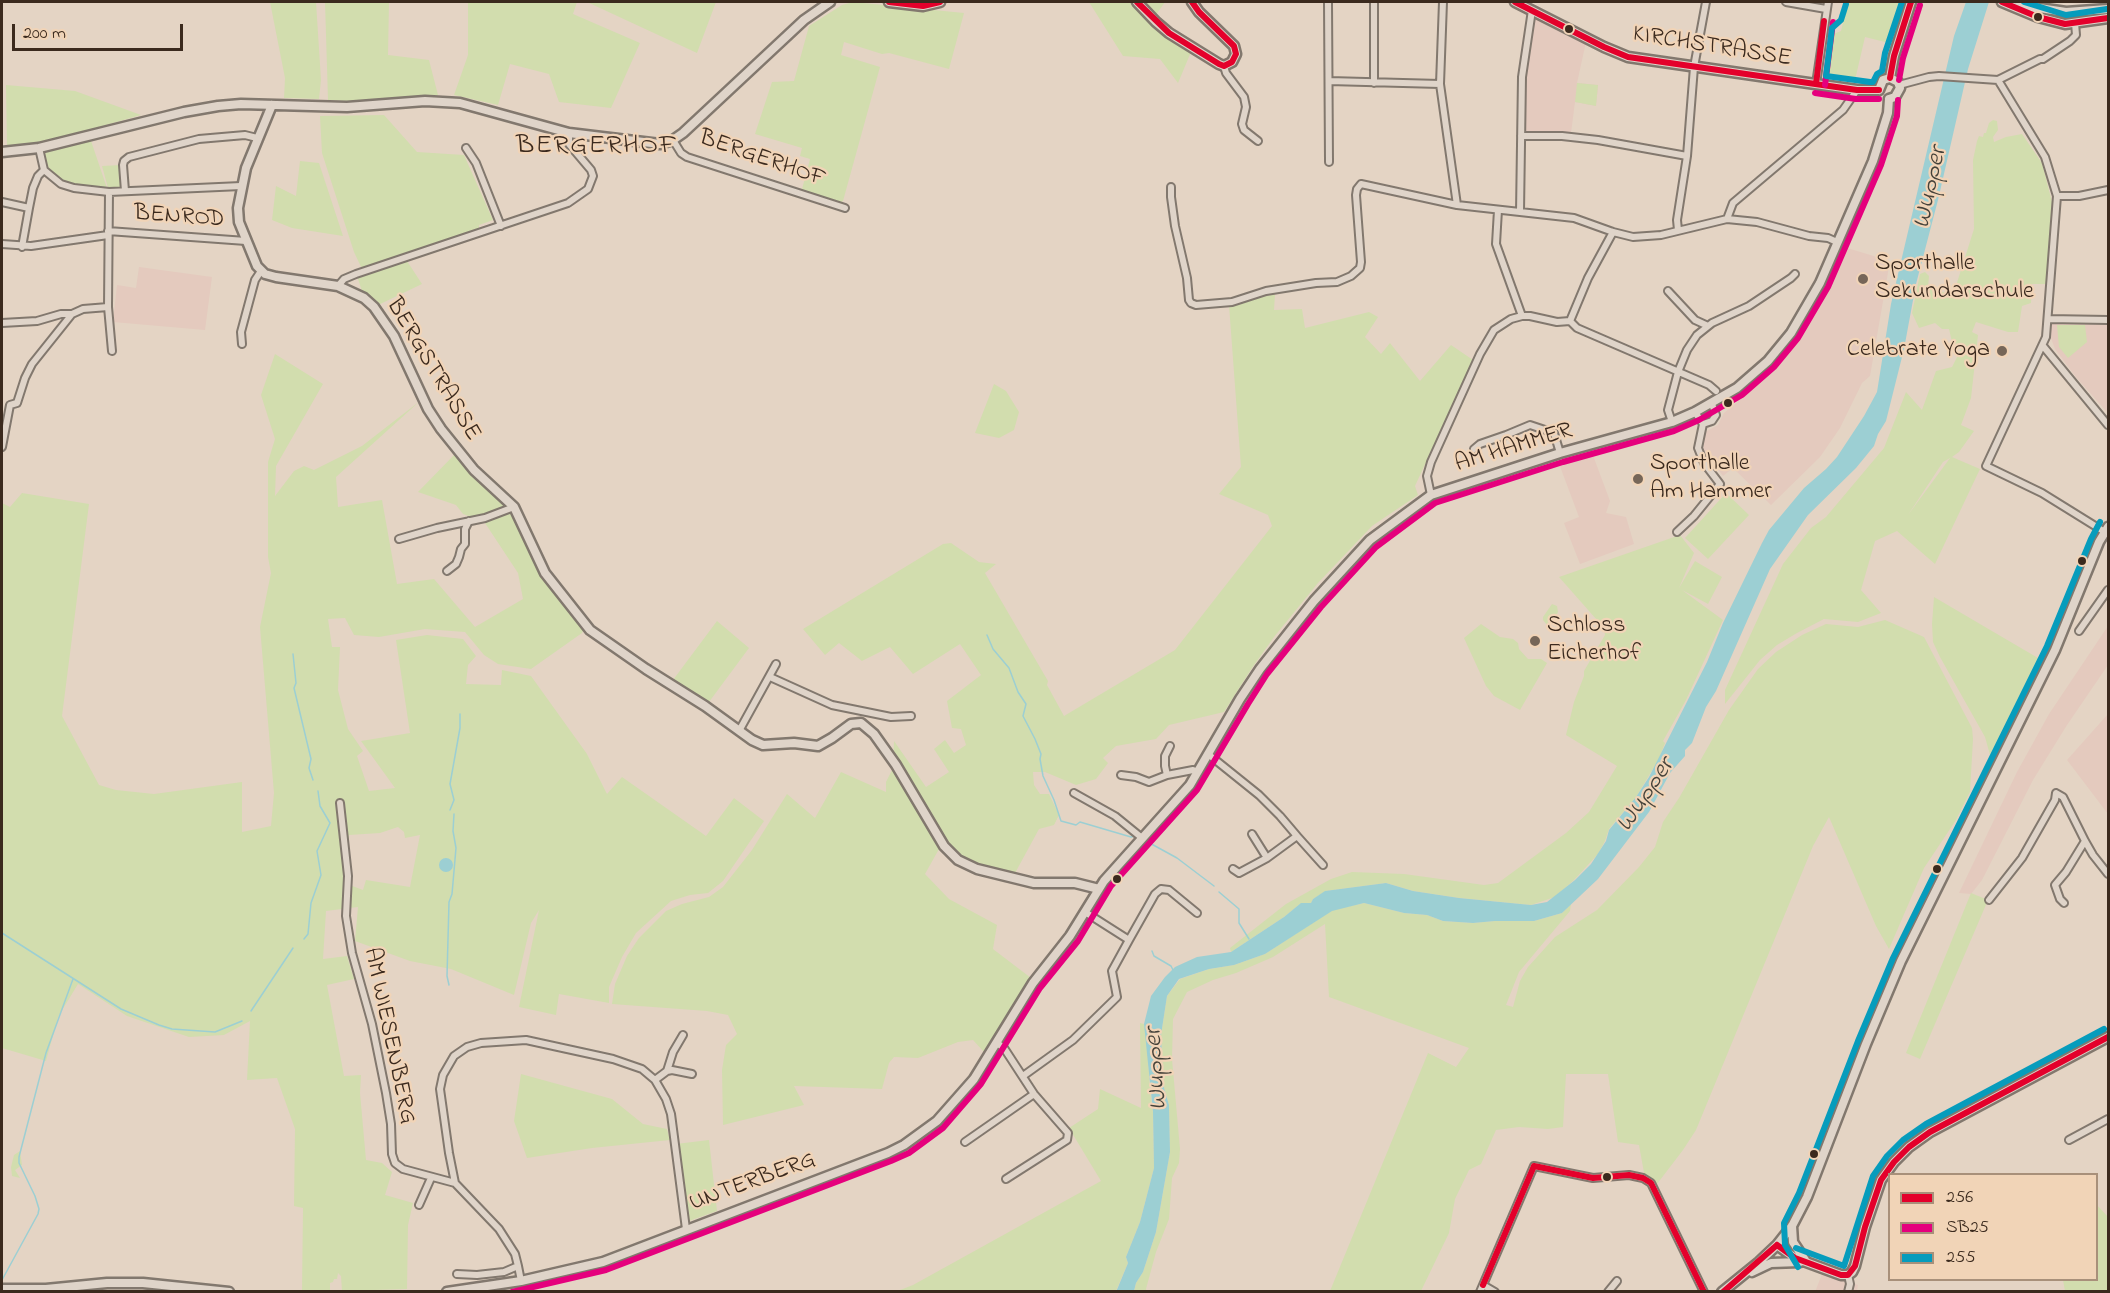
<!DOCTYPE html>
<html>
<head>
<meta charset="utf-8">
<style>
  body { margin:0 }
  #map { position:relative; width:2110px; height:1293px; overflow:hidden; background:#e4d4c4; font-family:"Indie Flower",sans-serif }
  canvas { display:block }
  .frame { position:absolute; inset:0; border:3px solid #3b2a1e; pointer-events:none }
  .legend { position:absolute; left:1888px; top:1173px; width:210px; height:108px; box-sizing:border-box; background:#f1d4b7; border:2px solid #a8907a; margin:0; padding:8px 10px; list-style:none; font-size:18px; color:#3b2a1e }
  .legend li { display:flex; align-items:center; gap:12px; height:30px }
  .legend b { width:30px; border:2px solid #a8907a }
  .scale { position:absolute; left:12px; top:24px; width:171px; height:27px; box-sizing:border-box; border:3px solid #3b2a1e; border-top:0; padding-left:8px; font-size:18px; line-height:21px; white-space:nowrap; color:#3b2a1e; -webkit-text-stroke:4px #f1d4b7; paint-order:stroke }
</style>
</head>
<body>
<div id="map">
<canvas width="2110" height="1293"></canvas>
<div class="frame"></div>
<ul class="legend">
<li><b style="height:8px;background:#e4002b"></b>256</li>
<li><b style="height:8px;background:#e5007d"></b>SB25</li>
<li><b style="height:8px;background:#069cbc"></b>255</li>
</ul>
<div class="scale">200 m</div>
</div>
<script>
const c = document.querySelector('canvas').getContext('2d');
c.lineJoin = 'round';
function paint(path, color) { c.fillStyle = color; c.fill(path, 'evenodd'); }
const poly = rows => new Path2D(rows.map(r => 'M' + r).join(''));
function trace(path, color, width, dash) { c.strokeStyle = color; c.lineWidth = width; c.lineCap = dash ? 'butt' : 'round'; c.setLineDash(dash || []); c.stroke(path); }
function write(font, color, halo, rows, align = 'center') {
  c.font = font + ' "Indie Flower",sans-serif'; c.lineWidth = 4.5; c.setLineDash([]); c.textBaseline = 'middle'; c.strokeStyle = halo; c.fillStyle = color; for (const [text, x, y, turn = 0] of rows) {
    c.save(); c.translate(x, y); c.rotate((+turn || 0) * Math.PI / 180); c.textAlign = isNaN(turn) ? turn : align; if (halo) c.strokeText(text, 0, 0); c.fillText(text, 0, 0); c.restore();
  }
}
const built = poly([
  [1533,15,1586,42,1577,83,1598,85,1596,106,1575,102,1571,133,1525,134,1525,78],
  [1844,247,1890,261,1870,376,1862,383,1840,428,1820,457,1771,505,1733,468,1723,476,1703,450,1705,432,1718,425,1724,413,1747,394,1793,343,1827,287],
  [139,267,212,277,205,330,113,322,117,285,136,288],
  [2108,322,2108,409,2106,411,2075,376,2055,349,2051,338,2051,323],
  [1591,450,1610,501,1606,513,1626,517,1634,544,1580,564,1564,523,1579,517,1558,461,1569,456],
  [2108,626,2108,665,2067,725,2033,780,1982,880,1971,894,1959,893,2017,772,2049,714],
  [2108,714,2108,814,2067,760],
  [1822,1274,1858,1285,1857,1291,1815,1292]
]);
const green = poly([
  [270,2,316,2,321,80,319,99,284,98,285,78],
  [325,2,389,2,388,55,429,60,438,95,362,102,328,100],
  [468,2,577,2,573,14,640,43,611,108,559,102,549,74,510,64,498,105,454,95,468,55],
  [587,2,716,2,697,53],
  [853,2,964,13,949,69,889,53,882,54,844,42,841,55,880,67,843,201,838,204,801,193,810,159,800,156,802,148,755,134,772,82,794,81,809,26,842,5],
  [1089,2,1165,2,1151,22,1159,31,1191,52,1178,83,1160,59,1123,56],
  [1848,2,1905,2,1893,44,1865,37,1855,80,1823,75,1831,35,1841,31],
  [2029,10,2048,14,2066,15,2108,13,2108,16,2065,21],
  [1577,83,1598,85,1596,106,1575,102],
  [6,85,75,91,141,115,40,144,7,147],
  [384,115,417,152,464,155,493,220,479,225,479,231,362,269,354,252,322,153,320,116],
  [1993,120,1997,121,1998,130,1993,137,1994,142,2006,137,2022,134,2042,163,2052,202,2047,284,2032,284,2031,303,2022,306,2018,332,2008,332,1976,322,1972,332,1978,335,1971,398,1961,425,1974,431,1959,452,1952,457,1980,469,1935,564,1897,531,1875,541,1861,590,1881,613,1858,622,1824,619,1797,633,1777,645,1760,660,1725,704,1725,690,1783,564,1811,528,1826,517,1884,448,1906,392,1922,410,1936,371,1952,367,1961,349,1952,342,1949,329,1942,329,1935,323,1919,328,1912,313,1920,274,1925,272,1929,276,1928,288,1950,294,1954,292,1974,229,1973,160,1977,141,1979,136,1983,137,1984,133,1986,133,1989,123],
  [1950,458,1908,515,1943,462],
  [90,138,107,188,73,185,51,174,44,155,49,150],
  [300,161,319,163,343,236,292,228,272,220,276,186,296,196],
  [121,165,122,185,118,188,108,188,102,166],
  [407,261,422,284,376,306,363,294,357,276],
  [1275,294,1274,310,1302,309,1305,328,1369,312,1378,317,1365,337,1381,354,1390,343,1420,381,1451,345,1473,360,1415,486,1418,495,1372,526,1318,583,1274,637,1252,668,1224,712,1169,725,1156,739,1116,746,1103,758,1108,763,1096,779,1076,785,1045,772,1033,772,1034,785,1040,794,1049,794,1059,815,1054,825,1039,829,1014,875,975,866,954,852,947,843,939,849,925,874,949,899,997,925,993,949,1031,978,984,1052,973,1040,958,1042,918,1058,894,1057,889,1063,882,1089,794,1086,804,1105,723,1125,722,1070,726,1045,737,1034,728,1015,707,1011,612,1004,615,984,627,956,639,938,666,911,682,904,709,897,723,887,752,850,787,794,815,818,841,772,886,792,886,782,893,768,894,741,926,787,949,772,934,749,945,740,954,753,966,745,961,729,952,728,947,701,981,675,960,644,913,674,890,647,862,661,839,643,825,655,803,629,943,544,951,543,979,562,996,564,985,573,1048,681,1047,685,1064,716,1175,650,1272,526,1268,515,1219,494,1241,467,1229,305],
  [2057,325,2085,325,2087,342,2068,358,2059,347],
  [275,354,323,384,276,466,275,496,294,471,304,466,314,470,362,446,420,401,336,477,338,507,382,500,397,584,434,579,475,627,523,599,518,573,483,520,513,513,534,559,548,583,584,629,582,633,531,669,498,664,484,655,465,632,425,629,379,637,354,635,345,618,328,619,332,647,340,647,338,690,348,729,363,751,357,756,369,791,395,788,361,741,410,733,396,640,427,635,463,639,476,656,468,665,466,684,501,685,502,670,531,676,587,754,607,794,622,777,706,836,734,798,764,821,723,881,708,893,690,895,671,901,636,933,622,957,609,987,609,1003,559,994,556,1015,519,1007,539,910,531,923,514,995,451,969,410,961,355,941,358,907,326,911,323,959,347,956,354,979,327,985,344,1076,361,1075,360,1093,366,1160,382,1163,392,1172,385,1195,413,1203,408,1225,407,1289,342,1291,341,1276,338,1273,337,1279,334,1279,333,1282,330,1283,330,1291,302,1291,303,1208,294,1206,295,1129,277,1078,247,1080,250,1021,224,1035,189,1037,127,1016,78,984,58,1017,46,1061,2,1048,2,503,10,507,22,493,89,504,62,716,99,785,116,790,154,794,242,782,242,832,271,826,274,793,260,627,271,573,268,557,268,462,275,439,261,395],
  [398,827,404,832,405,838,420,835,410,887,366,880,363,890,347,884,349,835,380,833],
  [994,384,1006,391,1019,412,1014,430,999,438,975,433],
  [454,455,506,504,504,508,474,518,463,514,456,505,418,492],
  [1726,493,1749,515,1708,559,1685,538],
  [1680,535,1694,553,1679,588,1695,561,1722,577,1708,604,1682,590,1723,620,1686,700,1663,741,1665,743,1659,759,1636,797,1609,829,1605,841,1598,854,1574,880,1555,897,1531,905,1459,898,1413,891,1386,883,1326,891,1313,899,1311,903,1300,904,1284,917,1231,952,1230,948,1286,904,1331,879,1352,872,1404,874,1484,885,1498,883,1566,833,1589,812,1617,766,1566,735,1574,702,1584,676,1584,671,1605,635,1604,628,1559,577],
  [1934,597,2038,658,1990,755,1985,737,1940,657,1933,642,1932,624],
  [1552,604,1557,606,1558,612,1552,623,1547,625,1543,620,1543,617],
  [1885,620,1924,637,1972,728,1973,739,1970,792,1956,820,1924,868,1889,949,1876,926,1829,817,1813,846,1696,1130,1683,1150,1657,1184,1645,1178,1639,1145,1618,1142,1608,1074,1566,1074,1563,1127,1548,1129,1519,1127,1496,1130,1481,1164,1469,1170,1455,1199,1449,1233,1421,1291,1330,1291,1428,1053,1456,1067,1469,1048,1329,997,1325,924,1273,957,1236,973,1213,980,1187,992,1173,1019,1172,1059,1180,1149,1179,1163,1172,1178,1169,1219,1156,1252,1146,1289,1147,1291,1134,1292,1136,1283,1143,1272,1156,1232,1170,1152,1169,1105,1163,1084,1161,1035,1167,996,1180,979,1209,969,1234,965,1265,954,1332,910,1364,903,1404,913,1427,915,1443,921,1473,923,1495,921,1534,921,1562,913,1571,904,1570,911,1519,972,1506,1005,1513,1007,1520,981,1528,967,1555,937,1597,910,1639,867,1655,847,1663,822,1679,798,1729,710,1758,669,1776,652,1802,635,1826,624,1858,627],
  [717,621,749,648,709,702,673,680],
  [1481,624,1500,637,1513,639,1518,643,1519,649,1528,659,1541,659,1547,663,1520,710,1494,696,1486,686,1464,638],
  [1971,893,1988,900,1920,1059,1906,1053],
  [1140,1023,1144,1024,1147,1039,1150,1090,1153,1112,1154,1168,1140,1222,1126,1257,1128,1263,1116,1291,895,1292,913,1285,1101,1181,1069,1128,1098,1109,1100,1089,1141,1108],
  [521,1074,612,1099,643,1124,667,1129,670,1140,592,1148,527,1158,514,1121],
  [709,1140,717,1211,689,1221,676,1144],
  [20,1151,22,1165,15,1170,20,1178,12,1176,11,1167,14,1155],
  [2097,1205,2108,1217,2108,1291,2065,1291,2063,1280,2096,1280]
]);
const water = poly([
  [1966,2,1989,2,1968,69,1938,200,1916,284,1904,349,1886,421,1878,434,1874,446,1856,468,1808,515,1770,569,1716,691,1706,707,1692,743,1685,750,1685,756,1670,773,1649,812,1598,879,1562,913,1534,921,1495,921,1473,923,1443,921,1427,915,1404,913,1364,903,1332,911,1265,954,1234,965,1209,969,1179,979,1167,996,1161,1035,1163,1084,1169,1105,1170,1152,1156,1232,1143,1272,1136,1283,1134,1291,1116,1292,1128,1263,1126,1257,1140,1222,1154,1168,1153,1112,1144,1024,1151,996,1165,977,1175,967,1197,957,1231,952,1284,917,1301,903,1311,903,1313,899,1325,891,1386,883,1413,891,1459,898,1531,905,1547,902,1575,880,1591,864,1606,841,1609,830,1636,797,1649,777,1707,662,1723,623,1762,543,1769,530,1804,488,1826,469,1837,457,1864,416,1877,392,1891,304,1954,36],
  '439 865a7 7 0 1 1 14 0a7 7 0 1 1-14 0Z'
]);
const stream = poly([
  [987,635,993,649,1009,668,1018,692,1026,704,1023,716,1035,739,1041,754,1040,759,1043,776,1054,800,1061,821,1076,825,1080,822,1131,837,1135,836],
  [293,654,296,683,294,688,311,759,309,768,313,780],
  [450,810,454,800,450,784,460,728,460,714],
  [1146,841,1177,858,1214,886],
  [1219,892,1239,909,1239,923,1249,939],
  [2,933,121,1009,159,1025,172,1029,215,1032,242,1021],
  [304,939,308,934,311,903,321,875,317,851,330,823,320,806,318,791],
  [1152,951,1154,956,1171,966,1173,970],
  [449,985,447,976,449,902,452,894,456,848,453,831,454,814],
  [251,1011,293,948],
  [2,1280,38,1214,39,1209,35,1196,19,1163,19,1157,46,1053,73,979]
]);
const street = poly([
  [1328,2,1329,162],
  [1443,2,1440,84,1457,205],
  [1786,2,1826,9],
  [1224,66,1226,73,1244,97,1246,107,1242,124,1244,130,1258,141],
  [1998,80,2045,157,2057,196,2046,337,1986,466,2042,493,2108,534],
  [1329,81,1440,84],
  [1374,83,1374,2],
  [1816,84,1828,2],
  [1899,85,1929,77,1939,76,1998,80,2040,59,2043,59,2070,41,2076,35,2075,23],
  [1521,136,1562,136,1598,140,1687,156],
  [673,140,681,153,687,157,845,208],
  [39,148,44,170,61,184,74,188,109,192,241,186],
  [466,148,476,163,501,226],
  [1171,187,1171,197,1175,226,1187,278,1189,300,1191,303,1196,305,1232,302,1266,291,1316,283,1337,282,1351,276,1360,268,1361,262,1356,195,1357,189,1361,184,1457,205,1574,218,1613,232,1633,237,1661,235,1727,219,1757,222,1809,236,1828,238,1837,242],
  [125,191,123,165,124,161,129,157,199,139,245,135,257,138],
  [109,192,108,307,112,351],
  [2057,196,2079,196,2108,190],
  [2,202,29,208,22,247],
  [29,208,33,188,38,176,44,170],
  [1498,210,1496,244,1522,316],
  [1520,212,1522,77,1532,10],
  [1727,219,1733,203,1843,110,1857,90],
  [1678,230,1677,220,1687,156,1694,67,1706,2],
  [108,231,246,241],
  [2,244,31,246,108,235],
  [338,286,344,279,356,274,568,203,588,189,593,176,591,170,569,144,569,133],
  [1668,291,1695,320,1708,326],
  [2048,319,2108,320],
  [1570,321,1577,328,1709,385,1716,391],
  [1570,321,1588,278,1613,232],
  [2,323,37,321,61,314,72,314,83,309,108,307],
  [242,344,241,332,255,280,261,271],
  [2043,346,2108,425],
  [1672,422,1668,410,1678,372,1687,350,1697,335,1712,323,1749,306,1791,278,1795,274],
  [1703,424,1712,421,1716,415,1712,404],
  [2,447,10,405,17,403,25,378,32,364,72,314],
  [1474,449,1480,444,1506,435,1530,425,1554,433,1560,453],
  [1431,495,1427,476,1431,462,1480,354,1494,330,1511,319,1522,316,1530,316,1557,322,1570,321],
  [1677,532,1694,516,1720,484,1704,463,1698,448,1703,424,1695,412],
  [399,539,437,528,485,518,514,507],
  [447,571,456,564,459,557,461,549,465,544,465,529,469,521],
  [2079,631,2108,590],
  [770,677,832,705,891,717,911,716],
  [739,731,776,664],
  [1208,754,1259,795,1280,816,1297,836,1267,858,1239,873,1233,869],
  [1121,775,1136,777,1149,782,1167,775,1193,770,1198,772],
  [1167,775,1165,766,1165,756,1170,746],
  [1074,793,1115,816,1142,838],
  [340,803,348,876,346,916,352,953,372,1024,386,1093,391,1124,392,1154,395,1163,403,1169,455,1183],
  [1252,834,1267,858],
  [1297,836,1323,865],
  [1989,900,2022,858,2055,800,2056,793,2063,797,2085,841,2093,855,2108,874],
  [2064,903,2060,899,2055,885,2066,872,2085,841],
  [1085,912,1129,940,1155,894,1161,889,1169,890,1197,913],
  [997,1043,1004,1048,1034,1094,1068,1133,1067,1140,1006,1179],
  [667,1071,673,1052,683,1035],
  [1023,1076,1073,1040,1117,997,1112,971,1129,940],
  [655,1080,667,1071,672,1070,692,1074],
  [2069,1140,2108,1119],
  [965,1142,1034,1094],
  [419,1205,431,1178],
  [518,1266,515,1254,499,1229,455,1183,449,1153,440,1089,443,1075,454,1056,467,1047,481,1043,526,1040,613,1059,642,1069,655,1080,666,1099,671,1114,686,1229],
  [457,1274,477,1275,504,1272,518,1266,521,1281],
  [1483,1285,1495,1292],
  [1480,1292,1534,1166,1593,1178,1629,1175,1643,1178,1651,1183,1704,1292],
  [1608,1292,1617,1281],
  [1848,1292,1850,1284,1848,1275]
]);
const secondary = poly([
  [889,2,923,6,940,2],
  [1137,2,1156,22,1169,33,1219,64,1224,66,1232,62,1236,54,1234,46,1199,12,1192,2],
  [1515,2,1604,47,1628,57,1857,90,1879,90],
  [2002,2,2038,17,2065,24,2108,18],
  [2019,5,2066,12,2108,9],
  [1890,78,1894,56,1911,2],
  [1879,90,1883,80,1890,78],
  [1889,99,1895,97,1900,88,1898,82,1890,78],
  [272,105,246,168,238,208,239,222,257,266,265,274,276,277,338,286,364,298,374,307,394,336,428,409,441,429,474,470,514,507,545,573,590,630,646,669,705,706,752,740,763,745,794,743,818,746,832,738,851,724,861,723,874,734,896,765,944,846,958,860,977,869,1034,883,1075,883,1099,889],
  [2,152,39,148,184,112,218,106,241,104,347,107,425,101,460,103,569,133,660,144,673,140,683,133,804,20,830,2],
  [1792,1226,1793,1242,1805,1260],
  [1777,1245,1795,1258,1841,1275,1848,1275,1852,1272,1855,1266,1865,1227,1881,1180,1894,1162,1909,1147,1930,1132,2108,1037],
  [1752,1272,1771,1263,1800,1262],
  [2,1289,46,1289,107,1283,143,1283,229,1292],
  [447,1292,521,1281,603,1262,888,1153,904,1145,937,1121,974,1079,1033,983,1070,936,1104,881,1190,785,1240,699,1260,669,1314,601,1370,540,1431,495,1560,453,1672,422,1695,412,1737,388,1768,361,1791,333,1820,283,1873,161,1888,113,1889,99],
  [1722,1292,1759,1262,1777,1245,1792,1226,1807,1197,1866,1044,1901,961,2055,650,2099,542,2108,527]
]);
const bus1 = poly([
  [889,2,923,6,940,2],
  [1137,2,1169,33,1219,64,1224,66,1232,62,1236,54,1234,46,1199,12,1192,2],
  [1515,2,1604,47,1628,57,1857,90,1879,90],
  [2002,2,2038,17,2065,24,2108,18],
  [1890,78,1894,56,1911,2],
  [1816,84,1824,21],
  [1534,1166,1593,1178,1629,1175,1643,1178,1651,1183,1704,1292],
  [1777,1245,1795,1258,1841,1275,1848,1275,1855,1266,1865,1227,1881,1180,1894,1162,1909,1147,1930,1132,2108,1037],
  [1483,1285,1534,1166],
  [1723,1292,1777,1245]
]);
const bus2 = poly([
  [1899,80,1903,58,1920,5],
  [1825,85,1833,22],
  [1815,93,1856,99,1879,99],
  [512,1292,606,1270,891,1161,909,1153,943,1128,981,1084,1040,988,1078,941,1111,886,1197,790,1248,704,1267,674,1321,607,1376,547,1435,503,1563,462,1674,431,1699,420,1742,395,1774,367,1798,338,1828,287,1881,165,1897,116,1898,100]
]);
const bus3 = poly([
  [2024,2,2066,15,2107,9],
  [1846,4,1841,20,1832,28,1826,76,1870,82,1873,82,1877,74,1882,71,1885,53,1902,2],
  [1796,1248,1844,1266,1873,1176,1887,1156,1903,1140,1926,1124,2104,1029],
  [1798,1267,1785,1245,1784,1223,1799,1193,1858,1041,1893,958,2047,646,2091,539,2100,522]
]);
const markers = [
  [2038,17,5,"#3b2a1e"],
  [1569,29,5,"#3b2a1e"],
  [1863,279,6,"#766658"],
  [2002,351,6,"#766658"],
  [1728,403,5,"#3b2a1e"],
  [1638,479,6,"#766658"],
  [2082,561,5,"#3b2a1e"],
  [1535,641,6,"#766658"],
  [1937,869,5,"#3b2a1e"],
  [1117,879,5,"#3b2a1e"],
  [1814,1154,5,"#3b2a1e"],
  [1607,1177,5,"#3b2a1e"]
];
const streetNames = [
  ["KIRCHSTRASSE",1712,48,9],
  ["BERGERHOF",762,160,19],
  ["BENROD",179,218,4],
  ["BERGSTRASSE",432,370,59],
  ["AM HAMMER",1514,449,-17],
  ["AM WIESENBERG",388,1036,78],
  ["UNTERBERG",753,1183,-20]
];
const poiNames = [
  ["Sporthalle",1875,265],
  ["Sekundarschule",1875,293],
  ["Celebrate Yoga",1990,351,"right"],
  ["Sporthalle",1650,465],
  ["Am Hammer",1650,493],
  ["Schloss",1547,627],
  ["Eicherhof",1547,655]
];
const waterNames = [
  ["Wupper",1932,188,-78],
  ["Wupper",1647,796,-56],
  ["Wupper",1158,1069,-94]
];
const quarterNames = [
  ["BERGERHOF",597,148]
];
paint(built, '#e4cabe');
paint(green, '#d2ddae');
paint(water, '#9ccfd3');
trace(stream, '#9ccfd3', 1.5);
trace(street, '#82786e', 10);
trace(secondary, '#82786e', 13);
trace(street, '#dfd4c9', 6);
trace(secondary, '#dfd4c9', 8);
trace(bus1, '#e4002b', 6);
trace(bus2, '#e5007d', 6);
trace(bus3, '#069cbc', 6);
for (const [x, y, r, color] of markers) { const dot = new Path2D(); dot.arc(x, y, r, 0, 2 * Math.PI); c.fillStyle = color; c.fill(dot); trace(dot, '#f1d4b7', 2); }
write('24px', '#3b2a1e', '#f1d4b7', streetNames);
write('24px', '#3b2a1e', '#f1d4b7', poiNames, 'left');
write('italic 26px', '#45423a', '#f1d4b7', waterNames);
c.letterSpacing = '1.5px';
write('27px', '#3b2a1e', '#f1d4b7', quarterNames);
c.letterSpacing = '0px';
</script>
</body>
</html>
